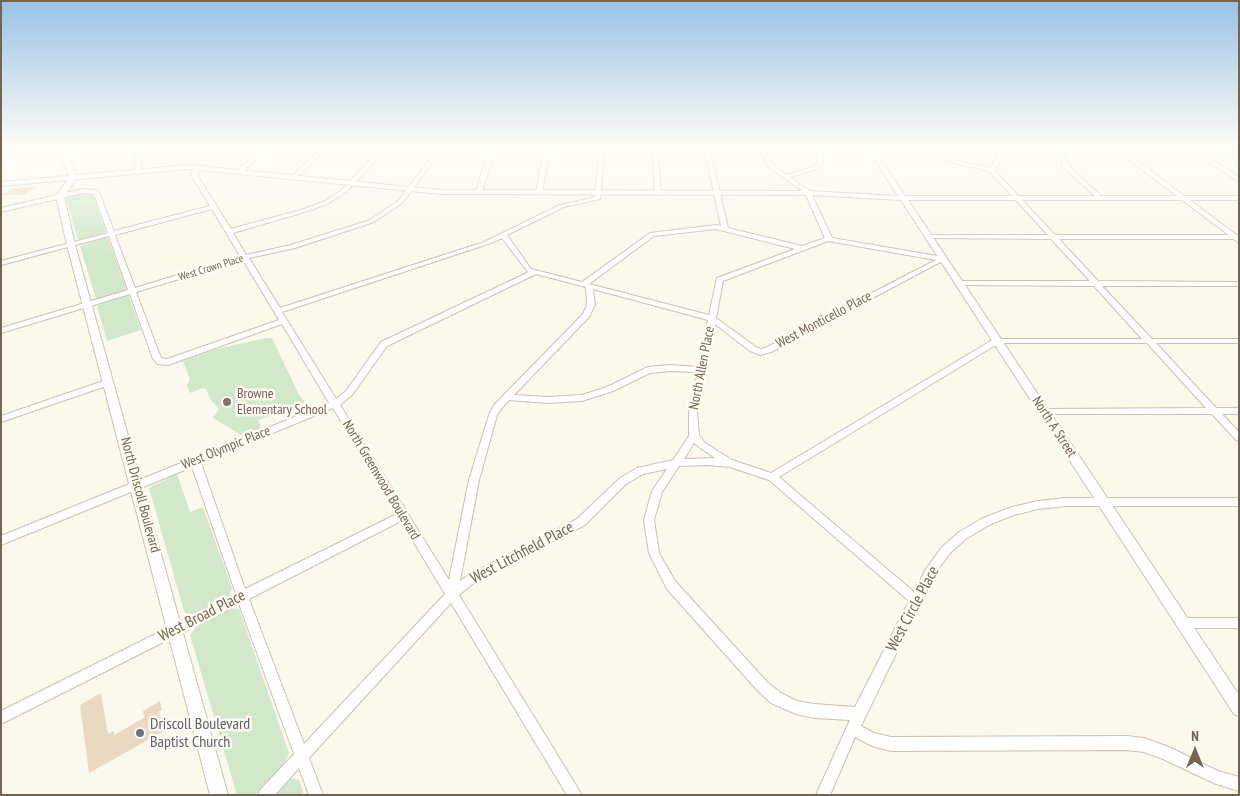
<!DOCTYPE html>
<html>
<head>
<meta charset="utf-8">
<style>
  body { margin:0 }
  #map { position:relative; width:1240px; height:796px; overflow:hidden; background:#fbf8ec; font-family:"PT Sans Narrow",sans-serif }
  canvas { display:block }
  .frame { position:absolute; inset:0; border:2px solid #756550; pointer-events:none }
  .north { position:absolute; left:1170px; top:726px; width:50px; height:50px; -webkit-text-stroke:4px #fefcf3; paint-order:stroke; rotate:0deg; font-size:14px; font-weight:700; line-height:20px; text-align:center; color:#756550 }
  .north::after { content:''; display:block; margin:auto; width:18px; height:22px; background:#756550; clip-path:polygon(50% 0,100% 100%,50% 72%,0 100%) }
</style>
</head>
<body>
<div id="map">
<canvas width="1240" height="796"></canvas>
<div class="frame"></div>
<div class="north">N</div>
</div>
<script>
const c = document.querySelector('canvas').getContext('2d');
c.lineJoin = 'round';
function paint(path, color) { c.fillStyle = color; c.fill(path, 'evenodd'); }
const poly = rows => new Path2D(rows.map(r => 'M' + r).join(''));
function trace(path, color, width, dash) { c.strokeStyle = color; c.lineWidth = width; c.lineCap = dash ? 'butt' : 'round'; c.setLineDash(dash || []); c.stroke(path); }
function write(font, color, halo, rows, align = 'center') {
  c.font = font + ' "PT Sans Narrow",sans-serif'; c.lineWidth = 5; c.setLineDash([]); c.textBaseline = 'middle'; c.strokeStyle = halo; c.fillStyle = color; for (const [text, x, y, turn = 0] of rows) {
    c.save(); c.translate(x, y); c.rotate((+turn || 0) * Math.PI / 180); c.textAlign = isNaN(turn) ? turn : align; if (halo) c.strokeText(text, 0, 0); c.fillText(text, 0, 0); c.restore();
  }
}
const green = poly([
  [82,193,92,193,106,232,81,240,78,239,66,199],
  [103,238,108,238,126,288,123,292,96,299,80,246],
  [122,296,129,296,141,330,107,341,97,306],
  [266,338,272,338,299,395,305,402,297,408,258,420,261,428,243,436,213,418,219,409,210,399,206,389,203,388,190,393,187,385,190,379,183,361,217,349],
  [177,474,190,512,203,507,232,588,229,596,224,600,191,615,187,615,184,611,149,488],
  [229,608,239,609,289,753,283,765,255,795,237,795,190,635,197,626],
  [292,778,299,780,304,795,275,795]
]);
const building = poly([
  [37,186,24,195,2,195,11,189],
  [101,693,108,734,114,731,114,735,144,718,143,711,160,701,162,710,159,711,164,731,89,773,80,705]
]);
const minor = poly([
  [132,146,137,146,140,150,169,146,180,146,141,153,141,171,138,173,135,171,135,152,132,146],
  [264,146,269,146,261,156,241,172,237,172,237,170,257,154,264,146],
  [323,146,329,146,296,178,292,178,292,176,323,146],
  [383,146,389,146,346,192,329,203,308,211,233,233,246,255,291,245,370,220,398,201,440,146,445,146,402,203,374,222,295,248,249,258,280,308,484,242,560,205,595,197,600,146,605,146,600,199,564,207,507,235,531,269,582,282,650,233,716,225,721,226,704,146,709,146,728,228,802,246,825,238,805,193,768,166,757,146,762,146,772,164,786,175,813,167,817,163,818,159,812,146,817,146,824,159,822,165,817,169,790,177,810,191,832,238,943,257,946,259,771,352,760,355,750,351,715,324,697,412,699,435,705,443,732,460,771,473,994,339,1142,339,1094,286,956,285,955,283,959,281,1090,281,1051,239,927,238,926,237,929,235,1048,235,989,171,950,162,939,156,932,146,936,146,943,154,954,160,990,168,998,155,991,146,996,146,1004,155,994,170,1055,235,1239,235,1239,239,1059,239,1098,281,1239,282,1239,286,1102,286,1152,339,1239,339,1239,343,1156,343,1216,408,1239,408,1239,414,1222,414,1239,432,1239,441,1236,440,1212,414,1041,414,1040,412,1041,410,1044,409,1206,408,1147,343,999,343,779,477,914,592,926,569,942,547,959,532,983,518,1012,507,1038,501,1066,498,1239,498,1239,506,1066,506,1038,509,1014,515,991,524,967,538,950,553,934,575,861,726,874,733,891,737,1127,736,1144,738,1171,748,1218,771,1239,777,1239,791,1216,784,1163,759,1144,752,1127,750,891,751,872,746,855,737,830,795,816,795,850,720,814,718,796,714,771,703,758,691,667,589,649,553,644,520,652,491,667,469,643,474,626,484,585,525,475,582,459,595,582,795,567,795,451,603,309,758,323,795,309,795,299,768,275,795,258,795,260,790,294,754,239,604,1,724,1,711,236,594,192,467,1,545,1,536,329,403,282,324,168,365,158,364,153,359,130,294,1,333,1,328,128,290,109,236,1,265,1,261,108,233,94,194,83,193,1,212,1,208,83,189,96,190,99,192,114,231,210,206,191,175,193,170,200,165,203,167,198,172,197,175,231,229,304,209,325,201,342,190,383,146],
  [212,209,240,256,135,288,115,235,212,209],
  [716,229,795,249,717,278,709,315,589,284,654,236,716,229],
  [502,238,527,271,529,272,381,342,346,391,336,399,282,312,488,244,502,238],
  [828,241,936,260,765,348,761,349,756,347,716,318,723,281,828,241],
  [243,260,279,320,167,359,161,358,136,292,243,260],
  [536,274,586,287,587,305,583,314,494,405,489,415,469,480,449,580,340,405,352,395,387,346,536,274],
  [593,289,708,320,698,367,670,365,648,367,607,387,582,395,548,397,514,395,589,317,595,305,593,289],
  [670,371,697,372,689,412,689,436,673,460,637,468,620,478,577,519,467,576,460,581,479,480,497,415,501,409,509,400,548,403,582,401,613,391,650,373,670,371],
  [333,408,397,514,245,589,201,463,333,408],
  [694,443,699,447,715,458,684,459,694,443],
  [707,465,730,467,769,480,909,601,855,707,814,704,797,701,781,693,768,683,675,581,659,553,654,520,662,492,679,466,707,465],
  [401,521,445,594,304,744,249,599,401,521],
  [490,146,496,146,482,192,477,193,476,192,490,146],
  [545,146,551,146,542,192,539,194,536,192,545,146],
  [652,146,657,146,661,193,658,195,655,193,652,146],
  [1053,146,1058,146,1063,151,1068,165,1102,197,1102,199,1098,199,1063,167,1058,152,1053,146],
  [1185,146,1191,146,1239,177,1239,182,1185,146],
  [109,379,113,382,112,384,1,422,1,416,109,379],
  [1183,618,1239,618,1239,628,1183,628,1179,627,1177,623,1179,619,1183,618]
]);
const tertiary = poly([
  [866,146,872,146,905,196,1239,196,1239,200,908,200,1239,695,1239,716,1234,714,901,200,809,195,441,194,188,169,1,186,1,182,188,165,441,190,809,191,898,196,866,146]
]);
const secondary = poly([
  [58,146,64,146,77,178,64,196,75,245,228,795,210,795,67,245,56,196,69,178,58,146],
  [1111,146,1118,146,1239,237,1239,243,1111,146]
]);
const markers = [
  [227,402,5,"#8d6e63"],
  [140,733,5,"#6b7280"]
];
const farStreetnames = [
  ["West Crown Place",211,268,-17]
];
const streetNames = [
  ["West Monticello Place",824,320,-28],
  ["North Allen Place",702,368,-79],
  ["North A Street",1054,427,57],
  ["West Olympic Place",226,448,-22],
  ["North Greenwood Boulevard",381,480,59],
  ["North Driscoll Boulevard",140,495,75]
];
const educationNames = [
  ["Browne",237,394],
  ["Elementary School",237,410]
];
const nearStreetnames = [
  ["West Litchfield Place",522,553,-28],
  ["West Circle Place",913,609,-62],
  ["West Broad Place",202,616,-27]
];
const nearWorshipnames = [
  ["Driscoll Boulevard",150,724],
  ["Baptist Church",150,742]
];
paint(green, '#d1e8cb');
paint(building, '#e9d9c1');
trace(minor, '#cbc1af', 2);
trace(tertiary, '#cbc1af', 2);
trace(secondary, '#cdc2ae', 2);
paint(minor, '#fff');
paint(tertiary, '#fff');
paint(secondary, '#fff');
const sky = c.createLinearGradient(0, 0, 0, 257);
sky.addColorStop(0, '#99c2e6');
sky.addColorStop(0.57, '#fdfcf6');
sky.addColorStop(1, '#fdfcf600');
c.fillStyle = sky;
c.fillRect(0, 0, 1240, 257);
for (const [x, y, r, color] of markers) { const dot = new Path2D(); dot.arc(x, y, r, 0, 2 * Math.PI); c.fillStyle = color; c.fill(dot); trace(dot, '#fefcf3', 2); }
write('11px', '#756550', '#fefcf3', farStreetnames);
write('14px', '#756550', '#fefcf3', streetNames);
write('14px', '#785e54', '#fefcf3', educationNames, 'left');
write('16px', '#756550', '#fefcf3', nearStreetnames);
write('16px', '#5b616d', '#fefcf3', nearWorshipnames, 'left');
</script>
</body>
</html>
